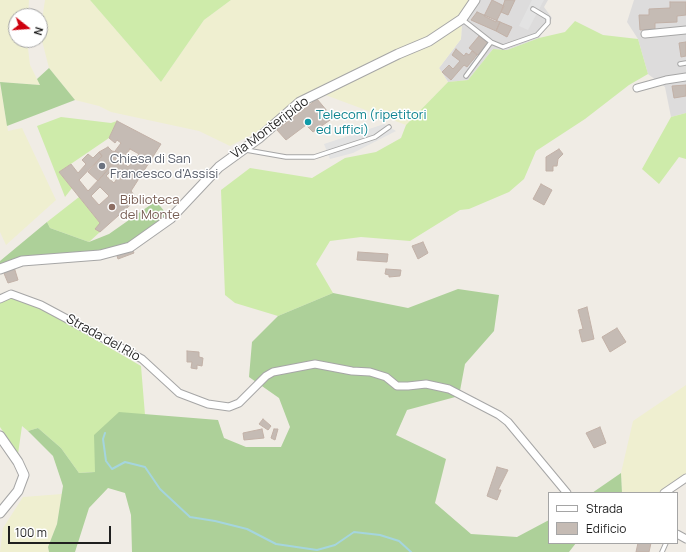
<!DOCTYPE html>
<html>
<head>
<meta charset="utf-8">
<style>
  body { margin:0 }
  #map { position:relative; width:686px; height:552px; overflow:hidden; background:#f0ece5; font-family:Manrope,sans-serif }
  canvas { display:block }
  .legend { position:absolute; left:548px; top:492px; width:130px; height:52px; box-sizing:border-box; background:#fff; border:1px solid #a5a5a5; margin:0; padding:5px 7px; list-style:none; font-size:12px; color:#1f1f1f }
  .legend li { display:flex; align-items:center; gap:8px; height:20px }
  .legend b { width:20px; border:1px solid #a5a5a5 }
  .north { position:absolute; left:8px; top:8px; width:40px; height:40px; box-sizing:border-box; background:#fff; border:1px solid #a5a5a5; border-radius:50%; rotate:107deg; font-size:11px; font-weight:700; line-height:16px; text-align:center; color:#1f1f1f }
  .north::after { content:''; display:block; margin:auto; width:14px; height:18px; background:#ce000e; clip-path:polygon(50% 0,100% 100%,50% 72%,0 100%) }
  .scale { position:absolute; left:8px; top:526px; width:103px; height:18px; box-sizing:border-box; border:2px solid #1f1f1f; border-top:0; padding-left:5px; font-size:12px; line-height:14px; white-space:nowrap; color:#1f1f1f; -webkit-text-stroke:3px #fff; paint-order:stroke }
</style>
</head>
<body>
<div id="map">
<canvas width="686" height="552"></canvas>
<ul class="legend">
<li><b style="height:5px;background:#fff"></b>Strada</li>
<li><b style="height:11px;background:#c5bbb4"></b>Edificio</li>
</ul>
<div class="north">N</div>
<div class="scale">100 m</div>
</div>
<script>
const c = document.querySelector('canvas').getContext('2d');
c.lineJoin = 'round';
function paint(path, color) { c.fillStyle = color; c.fill(path, 'evenodd'); }
const poly = rows => new Path2D(rows.map(r => 'M' + r).join(''));
function trace(path, color, width, dash) { c.strokeStyle = color; c.lineWidth = width; c.lineCap = dash ? 'butt' : 'round'; c.setLineDash(dash || []); c.stroke(path); }
function write(font, color, halo, rows, align = 'center') {
  c.font = font + ' Manrope,sans-serif'; c.lineWidth = 3; c.setLineDash([]); c.textBaseline = 'middle'; c.strokeStyle = halo; c.fillStyle = color; for (const [text, x, y, turn = 0] of rows) {
    c.save(); c.translate(x, y); c.rotate((+turn || 0) * Math.PI / 180); c.textAlign = isNaN(turn) ? turn : align; if (halo) c.strokeText(text, 0, 0); c.fillText(text, 0, 0); c.restore();
  }
}
const residential = poly([
  [475,0,548,0,544,7,552,18,539,38,507,50,493,49,468,80,448,82,439,68,461,39,462,19],
  [634,0,686,0,686,113,671,117,665,87,648,74,638,39,627,22]
]);
const farmland = poly([
  [0,0,29,0,28,16,16,16,16,40,27,40,30,65,40,85,0,82],
  [45,0,90,0,161,82,204,20,231,0,475,0,462,19,461,39,439,68,448,82,406,125,312,90,297,99,263,129,230,146,199,131,111,112,99,106,75,100,49,68,40,33],
  [0,84,8,131,22,128,56,200,6,245,0,232],
  [686,385,686,478,664,493,622,493,621,473,633,421],
  [62,494,57,524,48,547,49,552,0,552,3,528,23,497]
]);
const grass = poly([
  [90,0,231,0,204,20,161,82],
  [575,21,603,35,638,39,648,74,629,85,585,119,536,151,524,179,509,192,469,209,460,210,410,241,361,237,330,241,316,264,333,293,278,316,235,303,225,295,221,190,250,168,312,178,345,158,376,152,401,138,406,125,448,82,468,80,493,49,507,50,539,38,565,32],
  [686,113,686,159,679,157,659,184,642,169,671,117],
  [61,117,111,123,117,121,109,138,59,172,72,188,65,197,37,126],
  [79,197,100,223,100,232,89,242,50,228,47,222],
  [11,294,41,305,65,322,141,366,145,415,119,413,95,472,79,473,61,448,38,428,28,431,22,426,18,454,0,427,0,299]
]);
const forest = poly([
  [49,68,75,100,7,126,0,82,40,85,37,79],
  [156,201,169,217,121,249,0,265,0,261,47,222,50,228,89,242,109,234],
  [458,289,499,295,494,331,465,364,459,396,407,410,396,435,446,459,435,503,471,534,517,537,549,520,549,543,576,543,569,552,132,552,131,515,125,493,108,488,89,508,75,552,49,552,48,547,57,524,63,486,53,456,28,431,38,428,61,448,79,473,95,472,94,435,119,412,218,420,224,438,246,447,281,447,290,427,279,398,249,377,252,342,278,316,333,293,408,308],
  [621,473,622,493,592,493]
]);
const parking = poly([
  [532,0,544,0,528,30,519,26],
  [384,124,396,131,353,153,330,159,324,144]
]);
const stream = poly([
  [105,433,103,439,106,461,112,469,125,462,145,467,160,489,190,517,215,521,247,529,276,544,317,550,335,545,354,532,380,535,399,541,411,552]
]);
const building = poly([
  [492,0,504,6,496,22,484,16,492,0],
  [505,0,515,0,508,15,501,12,505,0],
  [670,2,686,2,686,15,677,16,677,22,655,23,655,29,640,30,639,15,649,15,649,9,670,8,670,2],
  [477,12,500,22,496,31,471,20,477,12],
  [500,22,512,27,507,37,496,31,500,22],
  [479,36,488,43,478,55,469,48,479,36],
  [686,42,686,56,681,57,679,43,686,42],
  [456,49,464,56,466,53,469,55,472,51,477,55,467,67,464,65,451,80,442,72,449,65,453,69,460,61,452,55,456,49],
  [686,85,686,96,674,98,672,86,686,85],
  [317,99,333,118,313,132,306,125,286,140,277,130,317,99],
  [117,121,161,144,131,191,137,199,100,232,95,229,100,223,59,172,71,164,78,173,86,164,82,160,88,154,93,158,99,152,102,156,79,180,88,191,118,159,118,154,115,151,121,143,117,140,115,143,109,138,117,121],
  [130,149,139,154,128,167,121,161,130,149],
  [111,171,118,177,114,183,106,176,111,171],
  [100,187,109,196,99,205,91,196,100,187],
  [108,147,112,151,117,152,119,156,98,181,88,172,102,156,99,152,108,147],
  [559,149,563,154,558,159,557,166,553,166,553,171,546,171,546,157,559,149],
  [541,184,552,190,544,205,533,199,541,184],
  [423,242,428,253,418,259,412,246,423,242],
  [132,249,134,253,118,259,116,253,132,249],
  [358,252,388,254,387,262,357,260,358,252],
  [14,267,18,280,8,283,3,271,14,267],
  [386,269,401,270,400,276,389,277,389,275,385,274,386,269],
  [587,307,594,339,582,342,579,330,583,329,578,310,587,307],
  [617,328,626,342,610,352,602,337,617,328],
  [187,351,199,352,199,357,203,358,202,366,197,365,197,369,191,368,192,362,187,362,187,351],
  [263,419,271,426,268,430,259,424,263,419],
  [600,427,606,443,594,448,586,433,600,427],
  [262,429,264,438,244,440,243,433,262,429],
  [274,429,278,429,275,440,271,438,274,429],
  [497,467,508,470,498,490,501,490,497,500,487,496,497,467],
  [638,543,651,543,649,552,636,552,638,543]
]);
const service = poly([
  [463,20,491,42,503,47,537,35,548,23,548,18,533,9],
  [680,64,686,63],
  [466,76,491,42],
  [246,150,286,157,314,157,375,137,389,127],
  [662,552,666,543]
]);
const minor = poly([
  [645,34,686,30],
  [637,88,666,80,686,77],
  [0,299,11,294,41,305,142,359,179,393,208,404,229,407,239,403,266,376,273,372,315,364,352,371,370,372,386,377,397,386,408,386,426,384,449,389,499,415,508,422,567,493],
  [664,493,686,478],
  [677,534,686,539]
]);
const tertiary = poly([
  [0,269,22,261,100,255,130,247,171,218,219,167,259,138,300,102,398,54,429,41,462,19,475,0],
  [0,436,18,462,24,475,18,491,0,513]
]);
const markers = [
  [308,122,4,"#0f9aa8"],
  [102,166,4,"#6b7280"],
  [112,207,4,"#8d6e63"]
];
const cultureNames = [
  ["Telecom (ripetitori",316,115],
  ["ed uffici)",316,130]
];
const streetNames = [
  ["Via Monteripido",270,128,-37],
  ["Strada del Rio",103,338,29]
];
const worshipNames = [
  ["Chiesa di San",110,159],
  ["Francesco d'Assisi",110,174]
];
const educationNames = [
  ["Biblioteca",120,200],
  ["del Monte",120,215]
];
paint(residential, '#dddcdc');
paint(farmland, '#efefd0');
paint(grass, '#ceebaa');
paint(forest, '#add099');
paint(parking, '#e3e3e3');
trace(stream, '#a5d5de', 2);
paint(building, '#c5bbb4');
trace(building, '#c2b1a7', 1);
trace(service, '#a6a6a6', 5.5);
trace(minor, '#a6a6a6', 9);
trace(tertiary, '#a6a6a6', 11);
trace(service, '#fff', 3.5);
trace(minor, '#fff', 7);
trace(tertiary, '#fff', 9);
for (const [x, y, r, color] of markers) { const dot = new Path2D(); dot.arc(x, y, r, 0, 2 * Math.PI); c.fillStyle = color; c.fill(dot); trace(dot, '#fff', 1.5); }
write('13px', '#0d838f', '#fff', cultureNames, 'left');
write('13px', '#1f1f1f', '#fff', streetNames);
write('13px', '#5b616d', '#fff', worshipNames, 'left');
write('13px', '#785e54', '#fff', educationNames, 'left');
</script>
</body>
</html>
